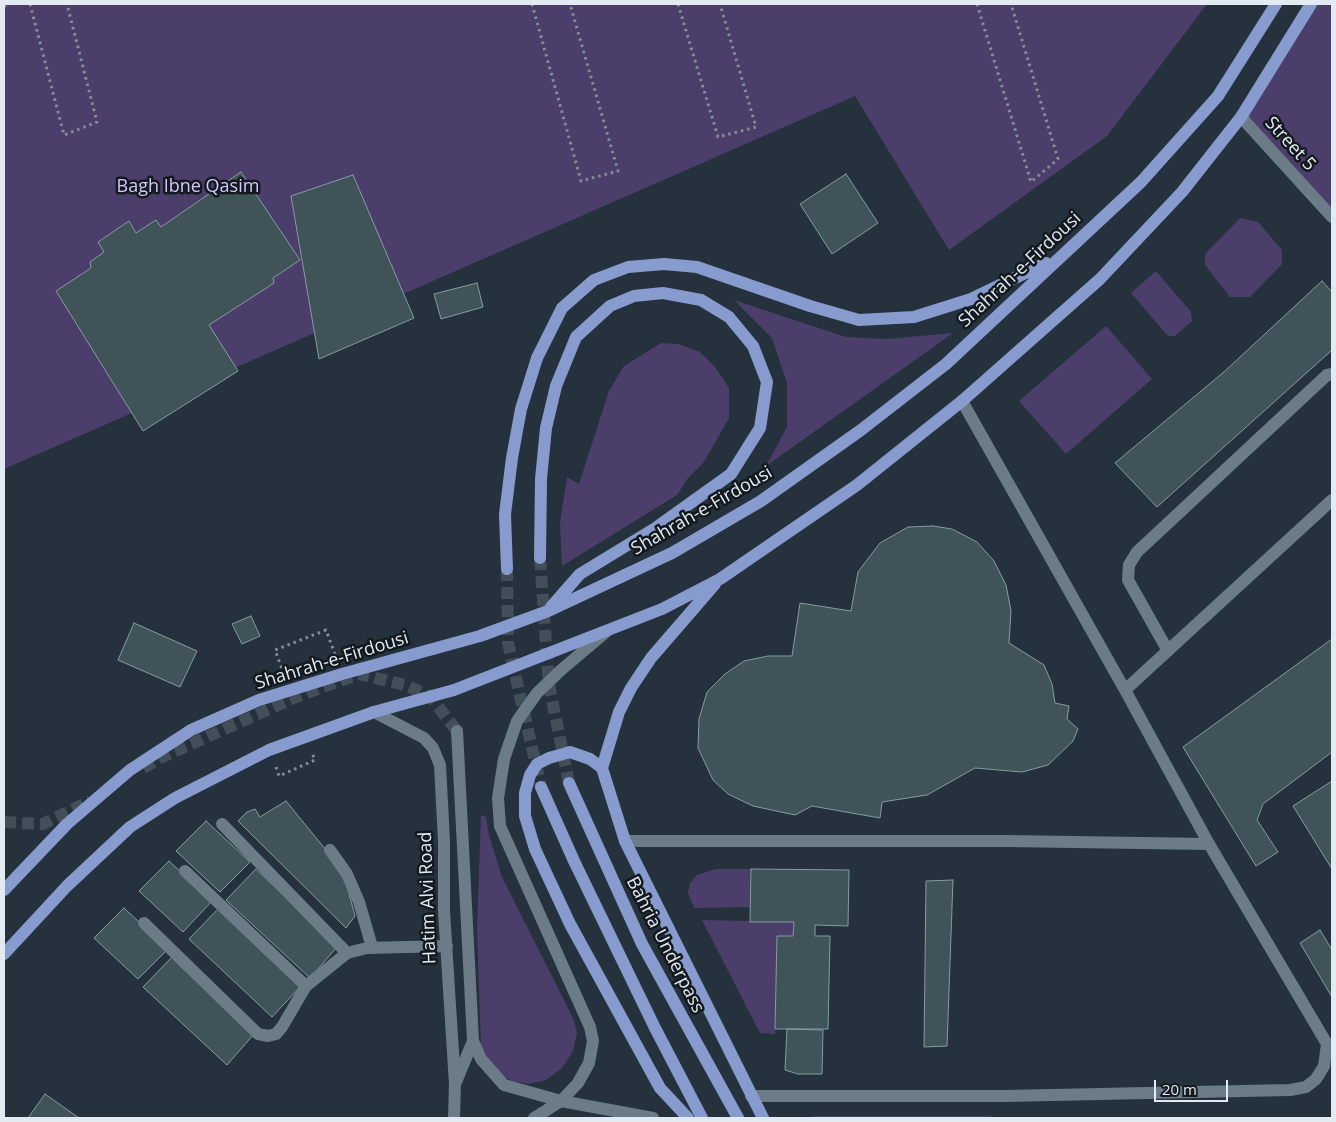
<!DOCTYPE html>
<html>
<head>
<meta charset="utf-8">
<style>
  body { margin:0 }
  #map { position:relative; width:1336px; height:1122px; overflow:hidden; background:#25323d; font-family:"Open Sans",sans-serif }
  canvas { display:block }
  .frame { position:absolute; inset:0; border:5px solid #e3ebf2; pointer-events:none }
  .scale { position:absolute; left:1154px; top:1080px; width:74px; height:22px; box-sizing:border-box; border:2px solid #e3ebf2; border-top:0; padding-left:6px; font-size:15px; line-height:18px; white-space:nowrap; color:#e3ebf2; -webkit-text-stroke:4px #13191e; paint-order:stroke }
</style>
</head>
<body>
<div id="map">
<canvas width="1336" height="1122"></canvas>
<div class="frame"></div>
<div class="scale">20 m</div>
</div>
<script>
const c = document.querySelector('canvas').getContext('2d');
c.lineJoin = 'round';
function paint(path, color) { c.fillStyle = color; c.fill(path, 'evenodd'); }
const poly = rows => new Path2D(rows.map(r => 'M' + r).join(''));
function trace(path, color, width, dash) { c.strokeStyle = color; c.lineWidth = width; c.lineCap = dash ? 'butt' : 'round'; c.setLineDash(dash || []); c.stroke(path); }
function write(font, color, halo, rows, align = 'center') {
  c.font = font + ' "Open Sans",sans-serif'; c.lineWidth = 5; c.setLineDash([]); c.textBaseline = 'middle'; c.strokeStyle = halo; c.fillStyle = color; for (const [text, x, y, turn = 0] of rows) {
    c.save(); c.translate(x, y); c.rotate((+turn || 0) * Math.PI / 180); c.textAlign = isNaN(turn) ? turn : align; if (halo) c.strokeText(text, 0, 0); c.fillText(text, 0, 0); c.restore();
  }
}
const green = poly([
  [4,4,1207,4,1107,136,949,250,855,96,4,469],
  [1311,4,1332,4,1332,218,1241,116],
  [1240,218,1258,222,1282,250,1282,264,1250,297,1230,297,1205,265,1205,254],
  [1156,271,1191,312,1192,321,1175,336,1168,336,1131,293],
  [734,300,846,337,887,339,953,333,766,466,787,427,787,383,772,338],
  [1106,326,1152,379,1066,454,1019,401],
  [661,343,678,344,700,352,715,367,729,388,729,418,704,462,688,478,677,495,562,566,560,523,567,477,579,484,609,391,624,366],
  [481,815,486,817,489,835,502,877,574,1020,577,1033,573,1051,562,1068,546,1080,529,1084,511,1081,499,1072,489,1061,481,1046,477,930],
  [716,869,751,869,750,907,694,908,688,893,690,883,697,875],
  [702,920,794,922,793,936,777,936,775,1034,760,1033],
  [813,1116,991,1116,991,1118,812,1118]
]);
const building = poly([
  [241,172,300,260,273,278,274,283,209,325,238,371,143,431,56,291,91,268,90,262,104,252,98,242,129,221,136,233,156,220,161,227,241,172],
  [846,174,878,223,832,254,800,204,846,174],
  [353,175,414,318,319,359,291,196,353,175],
  [1322,281,1332,292,1332,350,1157,507,1115,463,1225,371,1322,281],
  [477,283,483,307,441,319,434,294,477,283],
  [933,526,952,529,977,542,994,561,1006,585,1011,611,1009,643,1044,665,1052,684,1055,703,1069,706,1067,719,1078,729,1073,741,1048,765,1022,772,975,768,927,795,882,802,880,818,812,806,795,815,753,806,728,794,713,780,698,748,699,719,707,692,725,674,744,661,768,656,792,656,800,603,851,611,858,572,880,543,908,527,933,526],
  [251,616,260,636,242,644,232,624,251,616],
  [134,623,197,651,180,687,118,660,134,623],
  [1332,639,1332,752,1263,804,1257,820,1278,852,1256,866,1183,747,1332,639],
  [1332,781,1332,869,1293,806,1332,781],
  [286,801,343,871,355,916,346,928,238,821,247,812,255,809,260,817,286,801],
  [206,821,250,862,220,892,176,851,206,821],
  [169,861,212,901,183,932,139,891,169,861],
  [256,869,337,947,310,978,226,900,256,869],
  [751,869,849,870,848,926,815,925,815,936,830,936,828,1029,775,1029,777,936,793,936,794,922,750,922,751,869],
  [953,880,947,1046,924,1047,926,881,953,880],
  [124,908,168,949,138,979,94,938,124,908],
  [219,908,300,987,272,1017,189,939,219,908],
  [1320,930,1332,950,1332,997,1300,943,1320,930],
  [173,956,254,1034,227,1065,143,987,173,956],
  [787,1029,823,1030,822,1074,798,1074,785,1070,787,1029],
  [45,1094,79,1118,28,1118,45,1094]
]);
const minorTunnel = poly([
  [143,768,160,758,296,697,359,674,405,685,430,696,457,731],
  [4,822,43,824,90,801]
]);
const majorTunnel = poly([
  [540,558,549,685,569,783],
  [507,569,508,643,541,787]
]);
const path = poly([
  [30,4,64,135,97,122,67,4],
  [532,4,581,181,618,171,570,4],
  [678,4,718,137,756,127,720,4],
  [977,4,1031,182,1058,159,1011,4],
  [4,6,11,4],
  [284,674,275,650,326,630,336,657],
  [276,767,279,776,315,760,312,753]
]);
const minor = poly([
  [1241,117,1332,217],
  [1168,651,1128,580,1129,565,1137,552,1327,375,1332,374],
  [1125,690,1332,500],
  [374,712,424,738,433,748,440,765,444,841,444,911,455,1084,454,1118],
  [457,731,473,1041,481,1059,504,1085,561,1101,653,1118],
  [222,824,347,953],
  [625,841,1006,841,1209,844],
  [330,850,347,874,359,902,372,947],
  [185,871,306,986],
  [144,923,258,1034,268,1036,276,1034,282,1027,306,986,347,953,367,948,447,946],
  [456,1082,473,1041],
  [751,1096,1005,1096,1290,1090,1306,1087,1316,1079,1324,1066,1327,1044,1209,844,1125,690,962,401],
  [534,1118,561,1101,578,1083,589,1063,593,1041,590,1027,500,826,498,798,504,759,517,721,537,693,561,670,606,632]
]);
const major = poly([
  [540,558,541,479,546,428,556,386,576,337,610,306,634,296,663,293,701,300,729,317,753,346,767,382,760,428,731,474,657,527,580,574,551,607],
  [507,569,505,514,512,458,521,409,537,358,562,308,594,280,628,267,664,264,697,267,810,306,859,320,914,317,971,299,1046,263],
  [715,584,651,658,631,688,619,712,602,768,625,841,763,1118],
  [602,768,590,759,570,752,549,758,537,764,530,775,525,793,525,816,535,849,570,924,660,1088,688,1118],
  [569,783,642,944,738,1118],
  [541,787,574,861,655,1028,702,1118],
  [4,890,67,824,130,770,191,730,259,700,342,674,480,636,548,611,672,553,761,501,861,430,946,364,1141,182,1218,96,1276,4],
  [4,954,67,886,130,827,175,798,269,750,374,712,454,690,662,609,720,579,857,485,962,401,1100,279,1182,192,1241,117,1311,4]
]);
const streetNames = [
  ["Street 5",1290,144,48],
  ["Shahrah-e-Firdousi",1020,270,-43],
  ["Shahrah-e-Firdousi",702,511,-30],
  ["Shahrah-e-Firdousi",332,661,-17],
  ["Hatim Alvi Road",428,898,-92],
  ["Bahria Underpass",665,945,63]
];
const parkNames = [
  ["Bagh Ibne Qasim",188,187]
];
paint(green, '#4c3e6a');
paint(building, '#3f5359');
trace(building, '#869ca3', 1);
trace(minorTunnel, '#424e58', 12, [12, 6]);
trace(majorTunnel, '#424e58', 12, [12, 6]);
trace(path, '#848e97', 3, [2.5, 4]);
trace(minor, '#6c7b88', 12);
trace(major, '#889bce', 12);
write('18px', '#e3ebf2', '#13191e', streetNames);
write('18px', '#d5c6fd', '#13191e', parkNames);
</script>
</body>
</html>
